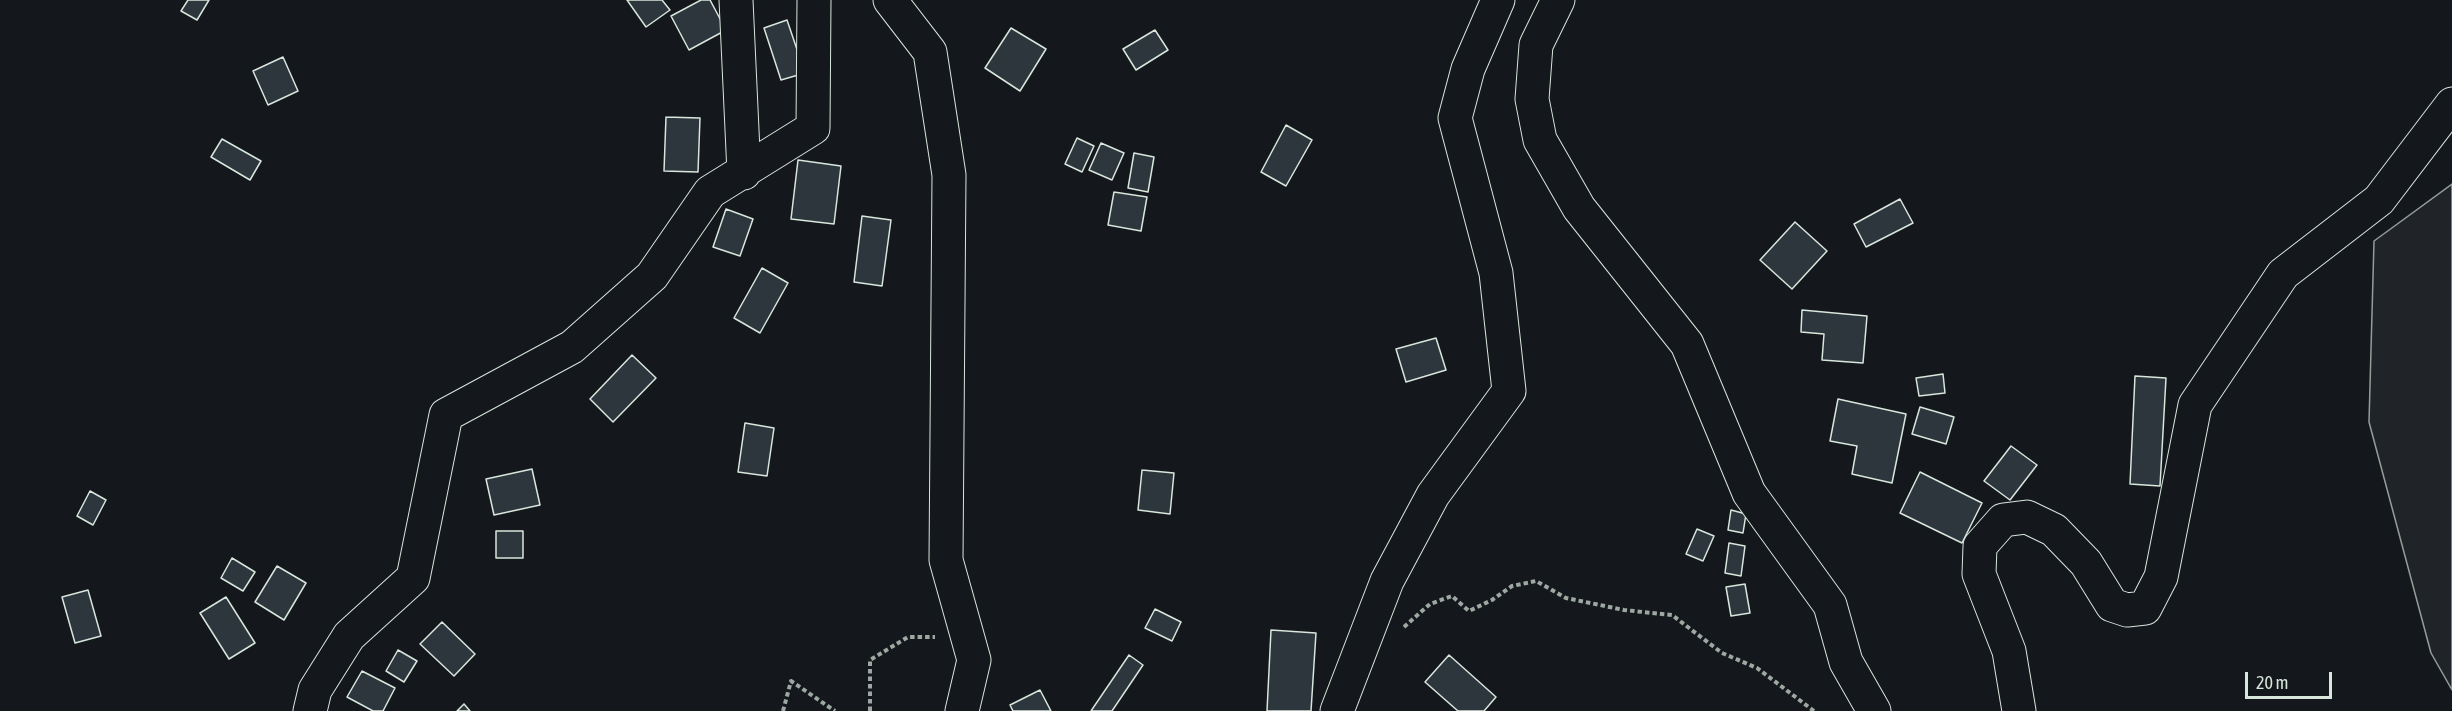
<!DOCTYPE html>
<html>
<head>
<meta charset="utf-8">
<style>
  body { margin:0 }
  #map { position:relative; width:2452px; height:711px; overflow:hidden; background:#14181c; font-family:"Asap Condensed",sans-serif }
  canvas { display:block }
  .scale { position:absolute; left:2245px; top:672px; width:87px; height:27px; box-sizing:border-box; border:3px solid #d8e6dc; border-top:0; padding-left:8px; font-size:18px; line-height:21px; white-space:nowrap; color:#d8e6dc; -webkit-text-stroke:4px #14181c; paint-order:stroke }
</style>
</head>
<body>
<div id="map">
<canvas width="2452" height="711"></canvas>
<div class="scale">20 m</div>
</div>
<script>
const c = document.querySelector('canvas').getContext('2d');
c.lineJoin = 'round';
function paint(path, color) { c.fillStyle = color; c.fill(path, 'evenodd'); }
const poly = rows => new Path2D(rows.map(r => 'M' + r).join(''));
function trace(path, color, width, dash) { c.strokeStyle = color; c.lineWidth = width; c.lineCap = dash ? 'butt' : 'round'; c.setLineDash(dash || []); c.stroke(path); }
const green = poly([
  [2452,184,2452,690,2431,653,2369,422,2374,241,2452,184]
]);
const building = poly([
  [188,0,209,0,197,20,181,11,188,0],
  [627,0,662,0,670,10,646,27,627,0],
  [701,0,710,0,726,30,689,50,671,16,701,0],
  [787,20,805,73,781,80,764,28,787,20],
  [1011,28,1046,49,1020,91,985,68,1011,28],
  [1155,30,1168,50,1136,70,1123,49,1155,30],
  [283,57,298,91,268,105,253,71,283,57],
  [666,117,700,118,698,172,664,171,666,117],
  [1286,125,1312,140,1286,186,1261,172,1286,125],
  [1077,138,1094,146,1082,172,1065,164,1077,138],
  [222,139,261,161,250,180,211,157,222,139],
  [1101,143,1124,153,1112,180,1089,170,1101,143],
  [1134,153,1154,157,1148,192,1128,188,1134,153],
  [798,160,841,166,834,224,791,219,798,160],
  [1114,192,1147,197,1141,231,1108,225,1114,192],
  [1900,199,1913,223,1866,247,1854,224,1900,199],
  [726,209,753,219,740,256,713,247,726,209],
  [862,216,891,220,882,286,854,282,862,216],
  [1795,222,1827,251,1792,289,1760,260,1795,222],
  [762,268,788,283,760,333,734,318,762,268],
  [1802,310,1867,316,1863,363,1822,360,1824,334,1801,332,1802,310],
  [1436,338,1446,370,1406,382,1396,349,1436,338],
  [632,355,656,378,613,422,590,399,632,355],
  [1943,374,1945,393,1919,396,1916,378,1943,374],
  [2135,376,2166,378,2160,486,2130,484,2135,376],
  [1838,399,1906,414,1892,483,1852,474,1857,446,1830,441,1838,399],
  [1920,407,1954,417,1946,444,1912,434,1920,407],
  [745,423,774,428,767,476,738,472,745,423],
  [2011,446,2037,465,2010,500,1984,481,2011,446],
  [532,469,540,505,494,515,486,479,532,469],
  [1142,470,1174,473,1170,514,1138,510,1142,470],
  [1920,472,1982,503,1962,543,1900,513,1920,472],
  [90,491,106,500,93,525,77,516,90,491],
  [1731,510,1746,514,1743,533,1728,530,1731,510],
  [1697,529,1714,536,1703,561,1686,554,1697,529],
  [496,531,523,531,523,558,496,558,496,531],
  [1729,543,1745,546,1741,576,1725,573,1729,543],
  [232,558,255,572,243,591,221,578,232,558],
  [277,566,306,583,284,620,255,602,277,566],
  [1745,584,1750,613,1731,616,1726,587,1745,584],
  [88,590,101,636,75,643,62,597,88,590],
  [226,597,255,643,229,659,200,613,226,597],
  [1155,609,1181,622,1172,641,1145,628,1155,609],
  [442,622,475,654,454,676,420,644,442,622],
  [1271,630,1316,633,1311,711,1267,711,1271,630],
  [398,650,417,661,404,682,386,671,398,650],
  [1129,655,1143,665,1112,711,1091,711,1129,655],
  [1449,655,1496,697,1484,711,1458,711,1425,682,1449,655],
  [362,671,395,688,383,711,373,711,347,697,362,671],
  [1040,690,1051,711,1013,711,1010,705,1040,690],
  [464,704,470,711,457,711,464,704]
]);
const path = poly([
  [1404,627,1430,604,1452,596,1469,611,1492,600,1512,586,1536,581,1566,598,1624,610,1672,615,1722,653,1757,668,1814,711],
  [783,711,791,681,835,711],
  [870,711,870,660,908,637,935,637]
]);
const minor = poly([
  [736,0,744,173],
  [890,0,930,52,949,175,946,560,974,660,962,711],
  [1558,0,1536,45,1532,99,1540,140,1579,208,1687,344,1749,493,1830,605,1846,662,1874,711],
  [310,711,315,690,349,636,413,578,446,415,572,347,652,276,710,192,813,128,814,0],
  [1337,711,1387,581,1433,495,1509,391,1496,273,1455,118,1468,69,1498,0],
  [2019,711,2009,651,1979,574,1980,546,2003,520,2027,517,2054,530,2086,563,2112,605,2127,610,2145,608,2161,577,2195,405,2283,274,2379,200,2452,104]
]);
paint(green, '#202428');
trace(green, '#939e99', 1.5);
paint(building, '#2c363c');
trace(building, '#d8e6dc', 1.5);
trace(minor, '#d8e6dc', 35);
trace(path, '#9da8a2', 4, [4.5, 3]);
trace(minor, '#14181c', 33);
</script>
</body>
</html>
